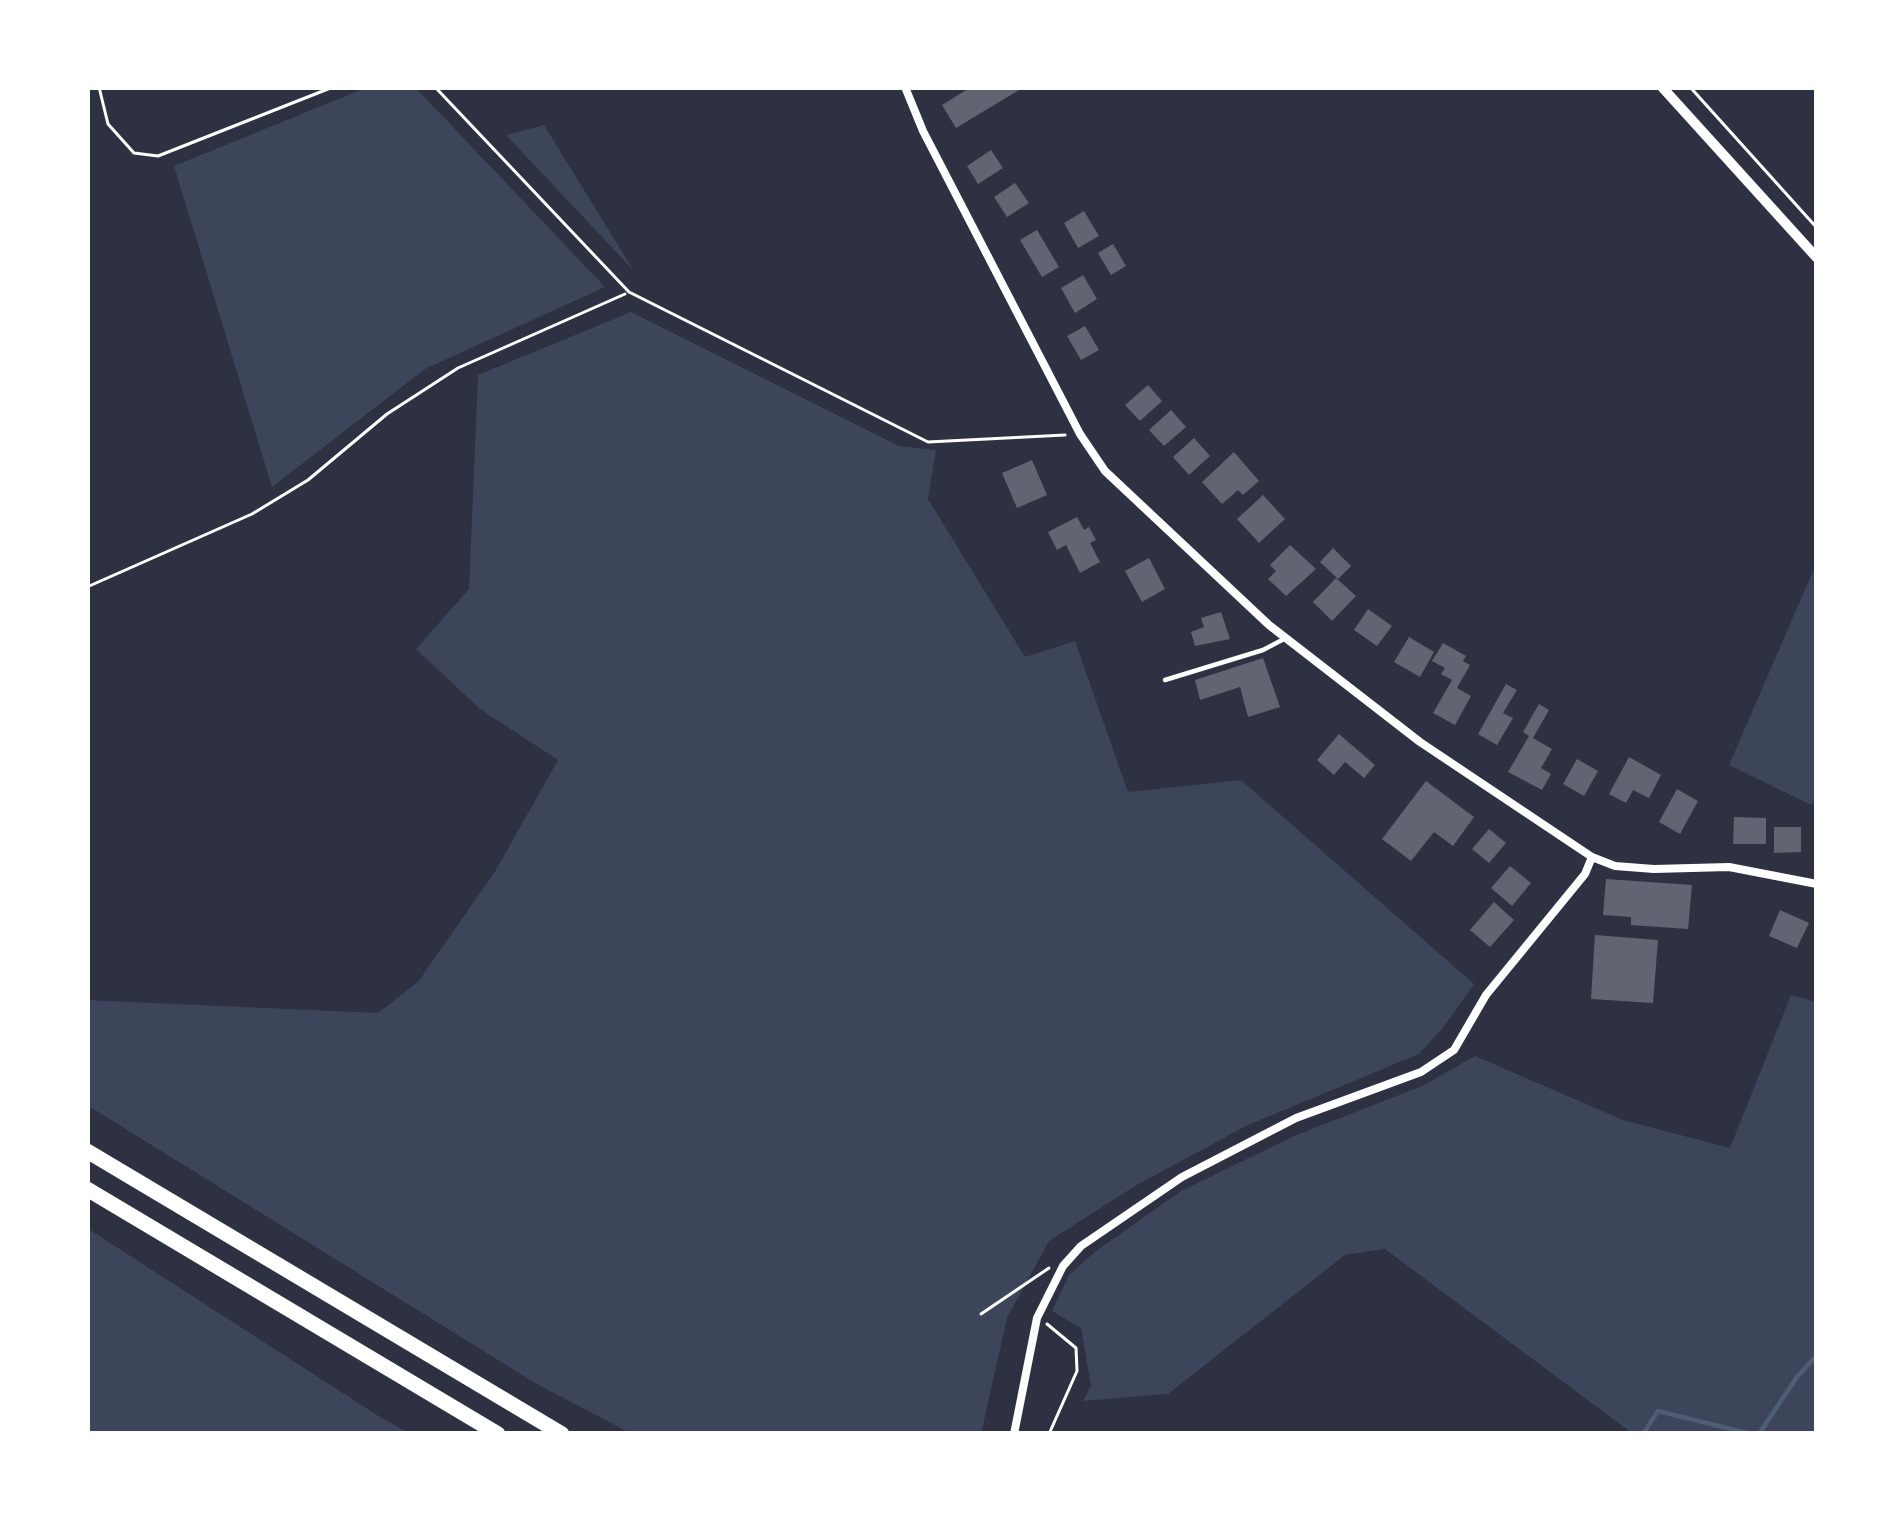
<!DOCTYPE html>
<html>
<head>
<meta charset="utf-8">
<style>
  body { margin:0 }
  #map { position:relative; width:1904px; height:1521px; overflow:hidden; background:#2d3142; font-family:"Asap Condensed",sans-serif }
  canvas { display:block }
  .frame { position:absolute; inset:0; border:90px solid #fff; pointer-events:none }
</style>
</head>
<body>
<div id="map">
<canvas width="1904" height="1521"></canvas>
<div class="frame"></div>
</div>
<script>
const c = document.querySelector('canvas').getContext('2d');
c.lineJoin = 'round';
function paint(path, color) { c.fillStyle = color; c.fill(path, 'evenodd'); }
const poly = rows => new Path2D(rows.map(r => 'M' + r).join(''));
function trace(path, color, width, dash) { c.strokeStyle = color; c.lineWidth = width; c.lineCap = dash ? 'butt' : 'round'; c.setLineDash(dash || []); c.stroke(path); }
const green = poly([
  [368,87,415,87,605,287,425,369,272,487,174,166],
  [544,125,634,271,506,135],
  [631,312,899,446,936,450,928,499,1025,657,1075,641,1128,792,1241,780,1474,984,1442,1029,1419,1054,1248,1125,1135,1186,1049,1241,1007,1318,981,1434,632,1434,535,1383,87,1105,87,1000,378,1013,418,982,496,870,558,760,480,709,416,649,469,589,478,375],
  [1817,562,1817,797,1811,805,1729,765],
  [1791,995,1817,1002,1817,1434,1633,1434,1385,1249,1345,1255,1168,1394,1083,1401,1091,1386,1081,1328,1052,1311,1069,1275,1096,1251,1181,1191,1294,1136,1422,1086,1475,1056,1623,1120,1730,1148],
  [87,1228,380,1417,411,1434,87,1434]
]);
const stream = poly([
  [1643,1434,1658,1411,1751,1434],
  [1759,1434,1797,1377,1817,1355]
]);
const building = poly([
  [971,87,1024,87,956,128,942,105],
  [991,150,1003,168,978,184,967,166],
  [1015,183,1029,203,1007,217,994,197],
  [1084,211,1099,236,1078,248,1064,223],
  [1037,230,1059,267,1042,277,1020,240],
  [1113,244,1126,266,1111,275,1098,253],
  [1083,275,1097,299,1075,313,1061,288],
  [1085,326,1099,350,1081,360,1067,336],
  [1148,385,1162,401,1140,421,1125,405],
  [1171,410,1186,427,1164,446,1149,430],
  [1194,438,1210,456,1189,475,1173,457],
  [1234,452,1259,481,1243,495,1238,490,1222,504,1202,482],
  [1032,460,1047,495,1017,508,1002,473],
  [1263,495,1285,519,1259,543,1237,519],
  [1077,517,1084,530,1089,527,1096,540,1090,543,1100,562,1080,573,1066,545,1057,550,1048,532],
  [1290,545,1316,569,1286,596,1268,579,1276,571,1270,565],
  [1333,548,1351,566,1338,579,1320,562],
  [1149,558,1165,589,1142,602,1125,571],
  [1336,578,1356,596,1332,621,1313,602],
  [1368,609,1392,626,1377,646,1354,630],
  [1221,612,1230,639,1195,646,1191,632,1204,627,1201,618],
  [1409,637,1434,652,1420,677,1394,662],
  [1443,643,1466,656,1463,661,1470,665,1457,688,1471,696,1455,725,1433,713,1452,680,1441,674,1445,668,1432,661],
  [1263,658,1280,707,1248,717,1240,687,1200,700,1195,680],
  [1506,684,1517,690,1503,713,1513,718,1497,745,1478,734],
  [1539,704,1549,710,1533,738,1552,749,1541,768,1551,774,1542,790,1508,772,1529,736,1523,732],
  [1339,734,1375,765,1364,778,1345,762,1334,775,1317,760],
  [1629,757,1661,775,1649,798,1633,790,1626,803,1609,794],
  [1577,759,1598,771,1584,796,1563,784],
  [1426,781,1474,817,1453,846,1434,832,1411,861,1382,839],
  [1677,789,1698,801,1680,834,1659,822],
  [1734,817,1766,818,1766,844,1733,844],
  [1774,827,1801,827,1801,852,1774,853],
  [1489,829,1506,843,1489,863,1472,849],
  [1510,866,1531,883,1512,906,1491,888],
  [1606,879,1692,885,1688,929,1631,925,1631,917,1603,915],
  [1494,902,1514,920,1490,947,1470,930],
  [1780,910,1809,923,1797,948,1769,936],
  [1595,935,1658,940,1653,1003,1591,999]
]);
const path = poly([
  [99,87,108,124,134,153,158,156,333,87],
  [435,87,629,292,928,442,1065,435],
  [1690,87,1817,228],
  [87,587,252,514,308,480,387,414,458,368,625,294],
  [981,1314,1049,1268],
  [1047,1324,1076,1348,1077,1371,1049,1434]
]);
const service = poly([
  [1165,680,1263,650,1284,639]
]);
const minor = poly([
  [905,87,923,131,1080,434,1105,471,1269,625,1420,742,1592,857,1615,866,1654,869,1729,867,1817,884],
  [1014,1434,1037,1318,1063,1266,1081,1246,1182,1177,1296,1118,1421,1072,1454,1050,1486,995,1585,874,1592,857]
]);
const tertiary = poly([
  [1662,87,1817,258]
]);
const motorway = poly([
  [87,1151,562,1434],
  [87,1189,498,1434]
]);
paint(green, '#3c4559');
trace(stream, '#4f5d75', 4.5);
paint(building, '#626471');
trace(path, '#fff', 3);
trace(service, '#fff', 4.5);
trace(minor, '#fff', 8);
trace(tertiary, '#fff', 10);
trace(motorway, '#fff', 15);
</script>
</body>
</html>
